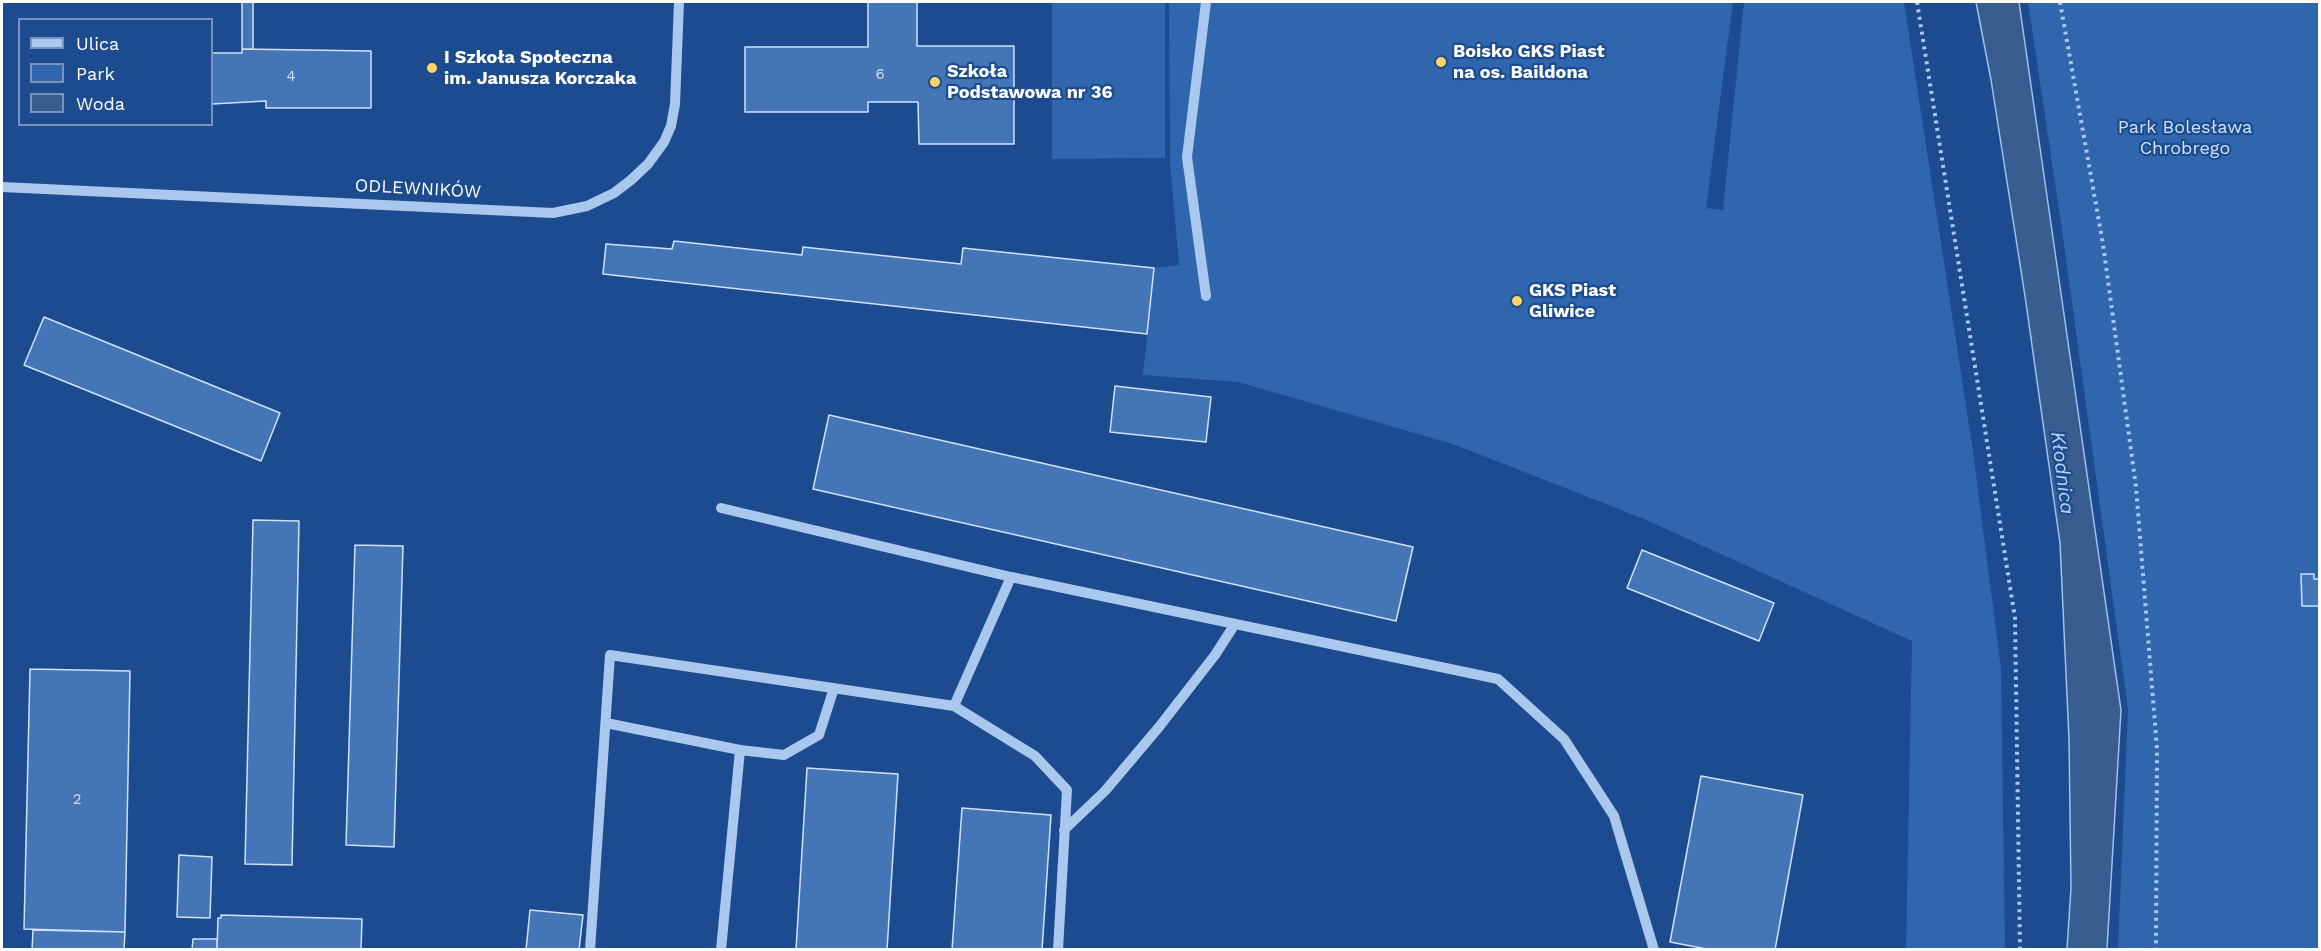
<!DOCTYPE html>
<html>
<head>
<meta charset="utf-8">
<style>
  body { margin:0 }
  #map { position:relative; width:2321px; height:951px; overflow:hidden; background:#1c4c8f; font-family:"Work Sans",sans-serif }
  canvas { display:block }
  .frame { position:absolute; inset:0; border:3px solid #fff; pointer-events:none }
  .legend { position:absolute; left:18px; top:18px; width:195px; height:108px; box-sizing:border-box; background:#1c4c8f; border:2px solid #7794bc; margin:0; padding:8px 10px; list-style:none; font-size:18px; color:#fff }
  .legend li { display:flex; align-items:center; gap:12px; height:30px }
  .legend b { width:30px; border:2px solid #7794bc }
</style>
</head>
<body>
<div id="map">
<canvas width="2321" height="951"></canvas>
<div class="frame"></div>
<ul class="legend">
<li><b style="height:8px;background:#aac8ee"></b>Ulica</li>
<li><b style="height:16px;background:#2f66ad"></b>Park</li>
<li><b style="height:16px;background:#395d8e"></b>Woda</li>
</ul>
</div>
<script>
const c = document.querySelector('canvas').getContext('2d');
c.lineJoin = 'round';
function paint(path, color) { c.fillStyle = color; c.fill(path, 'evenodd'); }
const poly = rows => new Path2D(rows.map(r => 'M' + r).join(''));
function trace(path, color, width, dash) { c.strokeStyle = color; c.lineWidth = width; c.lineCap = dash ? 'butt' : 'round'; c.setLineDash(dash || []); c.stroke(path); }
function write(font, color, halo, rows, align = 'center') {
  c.font = font + ' "Work Sans",sans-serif'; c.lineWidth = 4.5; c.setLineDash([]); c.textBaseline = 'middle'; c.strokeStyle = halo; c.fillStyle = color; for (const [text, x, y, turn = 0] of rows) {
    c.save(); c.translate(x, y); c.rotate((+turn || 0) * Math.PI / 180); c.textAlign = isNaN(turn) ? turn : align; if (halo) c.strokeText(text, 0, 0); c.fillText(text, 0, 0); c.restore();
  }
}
const green = poly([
  [1052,2,1165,2,1165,158,1052,159],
  [1169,2,1733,2,1706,208,1723,210,1744,2,1904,2,1974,458,2001,670,2005,949,1906,949,1912,641,1644,519,1453,444,1238,382,1143,375,1154,268,1179,265,1170,163],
  [2028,2,2319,2,2319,949,2118,949,2128,709,2062,230]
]);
const water = poly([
  [1976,2,2019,2,2121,710,2107,949,2067,949,2071,888,2069,739,2060,543,2025,296,1991,80,1976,2]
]);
const building = poly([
  [242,2,253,2,253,49,242,49,242,2],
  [868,2,917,2,917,46,1014,46,1014,144,919,144,918,102,868,102,868,112,745,112,745,47,868,47,868,2],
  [242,49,371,51,371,108,266,108,266,101,212,104,212,53,242,53,242,49],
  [674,241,802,255,803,247,961,264,963,248,1154,268,1147,334,603,274,606,244,672,249,674,241],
  [44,317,280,413,261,461,24,365,44,317],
  [1115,386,1211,397,1206,442,1110,432,1115,386],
  [829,415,1413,547,1396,621,813,489,829,415],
  [253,520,299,521,292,865,245,864,253,520],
  [355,545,403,546,394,847,346,845,355,545],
  [1642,550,1774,603,1759,641,1627,588,1642,550],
  [2301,574,2314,574,2314,579,2320,579,2320,606,2302,606,2301,574],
  [30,669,130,671,125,932,24,929,30,669],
  [807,768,898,774,887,950,796,950,807,768],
  [1701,776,1803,795,1775,950,1712,950,1670,942,1701,776],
  [962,808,1051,815,1042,950,952,950,962,808],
  [179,855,212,857,210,918,177,917,179,855],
  [530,910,583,915,579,950,526,950,530,910],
  [221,915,362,919,361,950,217,950,218,918,221,918,221,915],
  [33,930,125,932,124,950,32,950,33,930],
  [193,939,217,939,217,950,192,950,193,939]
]);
const path = poly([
  [1917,2,2015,618,2020,950],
  [2060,2,2103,244,2136,487,2157,749,2156,950]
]);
const minor = poly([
  [2,187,553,213,587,206,614,193,631,180,648,164,664,142,671,126,675,104,679,2],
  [1206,296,1187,157,1206,2],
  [721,508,1011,577,1498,679,1564,739,1614,816,1654,950],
  [954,706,1011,577],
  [606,723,740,750,721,950],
  [740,750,784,755,819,735,834,688],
  [1064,830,1105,791,1159,727,1215,655,1235,624],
  [590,950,610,655,954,706,1035,756,1067,790,1058,950]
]);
const markers = [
  [1441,62,6,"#ffd567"],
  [432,68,6,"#ffd567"],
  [935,82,6,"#ffd567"],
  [1517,301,6,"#ffd567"]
];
const numberNames = [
  ["6",880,75],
  ["4",291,77],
  ["2",77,800]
];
const poiNames = [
  ["Boisko GKS Piast",1453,52],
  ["na os. Baildona",1453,73],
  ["I Szkoła Społeczna",444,58],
  ["im. Janusza Korczaka",444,79],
  ["Szkoła",947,72],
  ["Podstawowa nr 36",947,93],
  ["GKS Piast",1529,291],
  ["Gliwice",1529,312]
];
const parkNames = [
  ["Park Bolesława",2185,128],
  ["Chrobrego",2185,149]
];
const streetNames = [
  ["ODLEWNIKÓW",418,189,3]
];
const waterNames = [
  ["Kłodnica",2062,473,83]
];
paint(green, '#2f66ad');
paint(water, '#395d8e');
trace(water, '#9dc2f0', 1.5);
paint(building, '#4476b7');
trace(building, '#d0e2fa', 1.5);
trace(path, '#aac8ee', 4, [3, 4.5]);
trace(minor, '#aac8ee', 10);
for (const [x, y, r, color] of markers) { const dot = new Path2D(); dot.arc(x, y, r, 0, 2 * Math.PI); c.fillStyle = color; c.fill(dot); trace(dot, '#1c4c8f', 2); }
write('15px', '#d0dded', null, numberNames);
write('bold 18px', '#fff', '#1c4c8f', poiNames, 'left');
write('18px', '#d0e2fa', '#1c4c8f', parkNames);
write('18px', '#fff', '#1c4c8f', streetNames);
write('italic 20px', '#b6d2f5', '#1c4c8f', waterNames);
</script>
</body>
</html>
